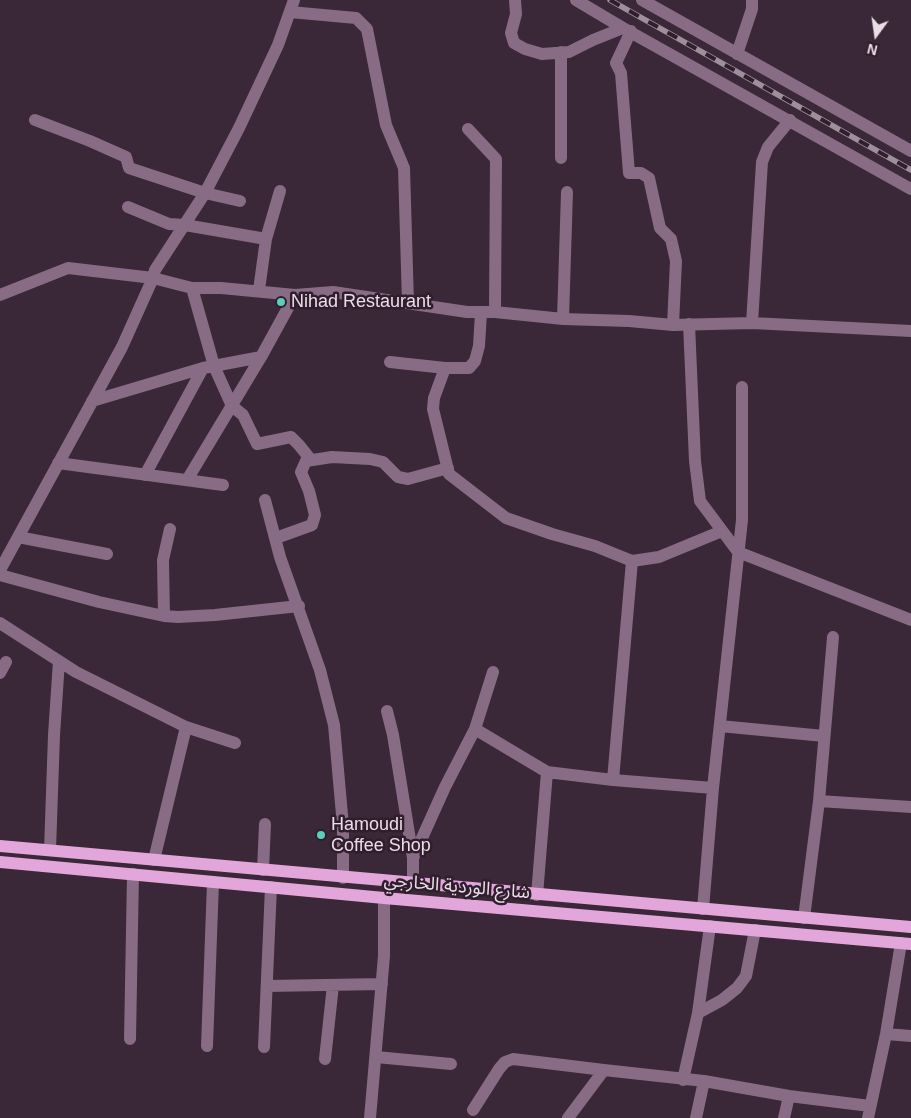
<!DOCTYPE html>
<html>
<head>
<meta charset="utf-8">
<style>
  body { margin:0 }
  #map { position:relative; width:911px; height:1118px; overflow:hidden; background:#3a2737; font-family:Arial,sans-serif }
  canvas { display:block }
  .north { position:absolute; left:851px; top:10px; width:50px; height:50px; -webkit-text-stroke:4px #301d2d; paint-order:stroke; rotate:194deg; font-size:14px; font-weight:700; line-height:20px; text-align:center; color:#eadde8 }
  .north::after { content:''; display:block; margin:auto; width:18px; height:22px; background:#eadde8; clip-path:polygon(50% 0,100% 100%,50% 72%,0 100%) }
</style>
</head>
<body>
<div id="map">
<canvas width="911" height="1118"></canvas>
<div class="north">N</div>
</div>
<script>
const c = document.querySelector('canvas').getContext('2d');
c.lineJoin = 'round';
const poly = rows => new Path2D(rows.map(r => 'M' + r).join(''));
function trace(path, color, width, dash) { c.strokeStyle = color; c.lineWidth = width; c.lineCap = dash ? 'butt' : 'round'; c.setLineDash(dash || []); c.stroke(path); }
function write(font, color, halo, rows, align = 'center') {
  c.font = font + ' Arial,"Noto Sans Arabic",sans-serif'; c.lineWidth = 5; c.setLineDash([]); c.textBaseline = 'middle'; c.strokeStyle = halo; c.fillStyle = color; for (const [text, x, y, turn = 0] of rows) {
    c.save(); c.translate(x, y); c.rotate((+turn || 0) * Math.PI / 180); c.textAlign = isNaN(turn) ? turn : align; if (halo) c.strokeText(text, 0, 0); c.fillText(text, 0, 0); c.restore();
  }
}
const minor = poly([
  [515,0,516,14,511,33,514,43,525,49,542,54,569,52,593,40,623,28],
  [576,0,623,28,911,189],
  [642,0,911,151],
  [290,12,356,18,367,29,386,125,404,168,408,303],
  [631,31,616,63,621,73,629,173,641,173,649,178,660,228,671,239,676,261,673,325],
  [737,54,752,9,752,0],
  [35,120,90,141,126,157,129,168,205,193,240,201],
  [468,129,496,159,495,312],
  [561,158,561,52],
  [128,207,169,224,185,225,266,239],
  [192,288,214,366,232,406,243,415,257,444,291,437,299,445,311,460],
  [259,290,266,239,280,191],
  [0,295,68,268,153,278,192,288,221,288,295,295,333,292,467,312,495,312,563,319,629,321,673,325,752,323,911,331],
  [563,319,567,192],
  [752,323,762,162,768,147,790,120],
  [689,324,695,461,700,501,738,552,911,620],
  [390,362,445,368,469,368,475,361,479,346,481,313],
  [445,368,434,398,433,409,449,474,506,518,552,534,595,546,632,561,659,557,722,531],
  [92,401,203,368,261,357],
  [58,463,223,485],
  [145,475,203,368],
  [187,480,261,357,295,295],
  [265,500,280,557,320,670,334,725,343,826,343,878],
  [18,537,107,554],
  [276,538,312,525,315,515,309,491,301,472,306,461,332,457,370,459,383,462,398,477,408,479,448,468],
  [0,570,122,347,153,278,155,270,205,193,239,128,278,45,294,0],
  [0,575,99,602,164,616,178,617,215,615,299,606],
  [164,616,163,560,170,529],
  [0,623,76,672,186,727,235,743],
  [0,673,6,662],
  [387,711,393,735,413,858,413,884],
  [720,726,824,736],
  [475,729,547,772,613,780,713,788],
  [613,780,632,561],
  [819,801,911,807],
  [50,850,54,735,59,661],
  [413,858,445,787,475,729,493,672],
  [154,860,186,727],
  [263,870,265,824],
  [537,895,547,772],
  [703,909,713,788,742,520,742,387],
  [804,918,819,801,833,637],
  [267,986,382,984],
  [698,1013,722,1000,737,988,746,976,755,930],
  [886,1034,911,1036],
  [130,1039,133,874],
  [207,1046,213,882],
  [264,1047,271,887],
  [376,1057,451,1064],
  [325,1059,333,985],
  [683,1080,698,1013,710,926],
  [473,1110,499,1069,505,1062,513,1059,604,1070],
  [370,1118,384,956,384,898],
  [568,1118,604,1070,704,1081,789,1096,870,1106],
  [696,1118,704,1081],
  [784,1118,789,1096],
  [868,1118,886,1034,901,943]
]);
const major = poly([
  [0,846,911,927],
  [0,862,384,898,911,944]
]);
const rail = poly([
  [610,0,911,170]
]);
const markers = [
  [281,302,5,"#5bcebc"],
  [321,835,5,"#5bcebc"]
];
const poiNames = [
  ["Nihad Restaurant",291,302],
  ["Hamoudi",331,825],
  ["Coffee Shop",331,846]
];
const streetNames = [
  ["شارع الوردية الخارجي",457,887,5]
];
trace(minor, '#886b84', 12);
trace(major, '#e2a6da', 12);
trace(rail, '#9f8f9c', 5.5);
trace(rail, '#301d2d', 4, [11]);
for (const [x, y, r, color] of markers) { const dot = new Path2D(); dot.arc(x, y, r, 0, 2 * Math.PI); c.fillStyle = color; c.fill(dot); trace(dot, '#301d2d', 2); }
write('18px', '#eadde8', '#301d2d', poiNames, 'left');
write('18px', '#eadde8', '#301d2d', streetNames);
</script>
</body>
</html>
